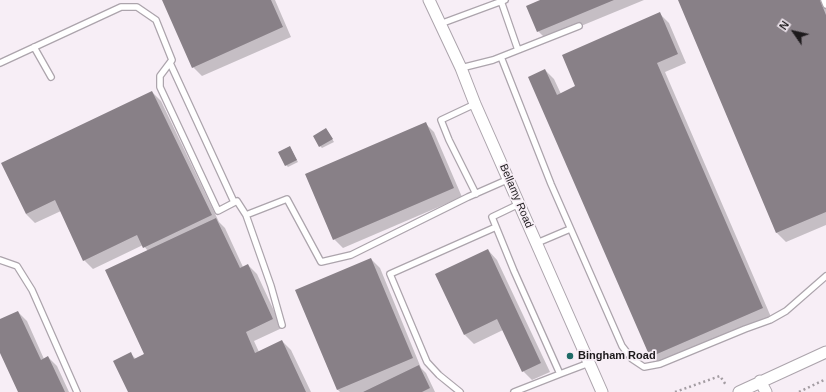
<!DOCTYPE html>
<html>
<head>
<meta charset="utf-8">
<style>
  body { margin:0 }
  #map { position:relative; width:826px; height:392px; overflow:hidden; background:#f7eef6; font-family:Helvetica,sans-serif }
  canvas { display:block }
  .north { position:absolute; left:774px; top:12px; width:40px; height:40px; -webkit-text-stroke:3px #f7eef6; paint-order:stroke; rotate:304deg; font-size:11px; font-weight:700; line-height:16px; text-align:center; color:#1d1a1c }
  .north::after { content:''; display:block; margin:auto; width:14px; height:18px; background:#1d1a1c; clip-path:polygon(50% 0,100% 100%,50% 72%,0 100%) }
</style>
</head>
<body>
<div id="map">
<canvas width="826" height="392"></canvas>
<div class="north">N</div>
</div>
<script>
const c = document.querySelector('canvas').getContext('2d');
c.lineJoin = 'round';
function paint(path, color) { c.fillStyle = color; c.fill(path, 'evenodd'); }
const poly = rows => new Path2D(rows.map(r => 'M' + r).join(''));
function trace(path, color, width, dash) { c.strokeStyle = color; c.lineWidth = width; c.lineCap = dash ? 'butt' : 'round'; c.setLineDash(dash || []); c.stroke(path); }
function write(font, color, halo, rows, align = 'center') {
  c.font = font + ' Helvetica,sans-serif'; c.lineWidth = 3.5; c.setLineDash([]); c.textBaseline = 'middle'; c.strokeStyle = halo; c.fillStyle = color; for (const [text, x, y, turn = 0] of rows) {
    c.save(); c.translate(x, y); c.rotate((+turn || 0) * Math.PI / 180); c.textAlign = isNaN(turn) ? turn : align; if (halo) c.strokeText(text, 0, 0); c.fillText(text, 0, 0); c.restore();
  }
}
const shadow = poly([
  [163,0,275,0,291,37,202,76,193,67],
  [543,0,644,0,547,40,538,31],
  [679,0,824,0,826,4,826,225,786,242,777,233],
  [660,14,669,23,686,63,665,72,771,317,659,366,650,357,545,70,554,79,561,94,576,87],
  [152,92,161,101,219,222,225,228,243,267,248,265,257,274,282,328,254,341,259,352,282,341,291,350,311,392,129,392,131,354,136,359,145,354,148,251,143,245,93,269,84,260,61,211,35,223,26,214],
  [425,123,434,132,462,197,343,248,334,239],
  [326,129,334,142,322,148,320,146],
  [290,147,298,162,288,167,286,165],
  [488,250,497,260,550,372,532,380,523,371,503,330,474,344,465,335],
  [371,259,380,268,421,368,426,373,435,392,340,392,338,390,297,290],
  [18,312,27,321,44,359,48,357,57,366,69,392,19,392,0,351,0,320]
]);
const building = poly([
  [162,0,271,0,283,27,192,68],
  [540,0,614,0,537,32,526,6],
  [678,0,820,0,826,15,826,212,776,233],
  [660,12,678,54,657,63,763,308,650,357,528,77,545,69,557,95,575,86,562,55],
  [152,91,212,215,143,248,137,235,83,261,55,200,26,214,1,163],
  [426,122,454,188,333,240,305,174],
  [326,128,333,139,319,147,313,136],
  [290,146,297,160,285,166,278,152],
  [216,218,240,268,248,264,273,319,246,332,255,353,282,340,306,392,128,392,113,361,131,352,134,359,144,354,105,270],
  [488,249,541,363,522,372,497,319,464,335,435,274],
  [371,258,413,358,337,390,295,290],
  [18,311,41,360,48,356,65,392,18,392,0,353,0,319],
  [419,365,430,388,422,392,363,392]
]);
const path = poly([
  [675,392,720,376,726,385],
  [799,392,826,379]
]);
const service = poly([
  [824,0,826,5],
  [501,1,518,50],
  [440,24,505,0],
  [34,47,51,77],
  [501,57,551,184,622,346,632,359,644,367,660,364,745,329,770,320,786,311,826,276],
  [0,63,121,7,137,7,156,20,172,60,160,76,160,87,218,211,237,201,246,215],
  [170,63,234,202],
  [461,68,493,60,579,26],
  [475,104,441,120,449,140,476,194],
  [519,204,492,217,514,271,560,374,589,363],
  [537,243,570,229],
  [0,260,17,266,32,290,77,392],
  [282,325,271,286,246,215,287,199,321,262,351,255,468,197,509,179],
  [460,392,439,375,427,362,390,274,496,227],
  [514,392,560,374]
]);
const minor = poly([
  [429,0,461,68,475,104,602,392],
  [760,381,766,392],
  [739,392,826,352]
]);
const markers = [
  [570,356,4,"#1e6a66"]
];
const streetNames = [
  ["Bellamy Road",516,196,67]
];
const poiNames = [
  ["Bingham Road",578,356]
];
paint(shadow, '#0003');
paint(building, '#888087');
trace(service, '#aca4ac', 8);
trace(minor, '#aca4ac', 13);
trace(path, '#a49da3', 2.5, [2, 3]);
trace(service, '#fff', 5.5);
trace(minor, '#fff', 11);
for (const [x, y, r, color] of markers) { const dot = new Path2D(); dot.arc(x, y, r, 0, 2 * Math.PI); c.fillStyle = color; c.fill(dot); trace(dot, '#f7eef6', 1.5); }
write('11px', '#1d1a1c', '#f7eef6', streetNames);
write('bold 11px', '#1d1a1c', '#f7eef6', poiNames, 'left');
</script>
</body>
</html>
